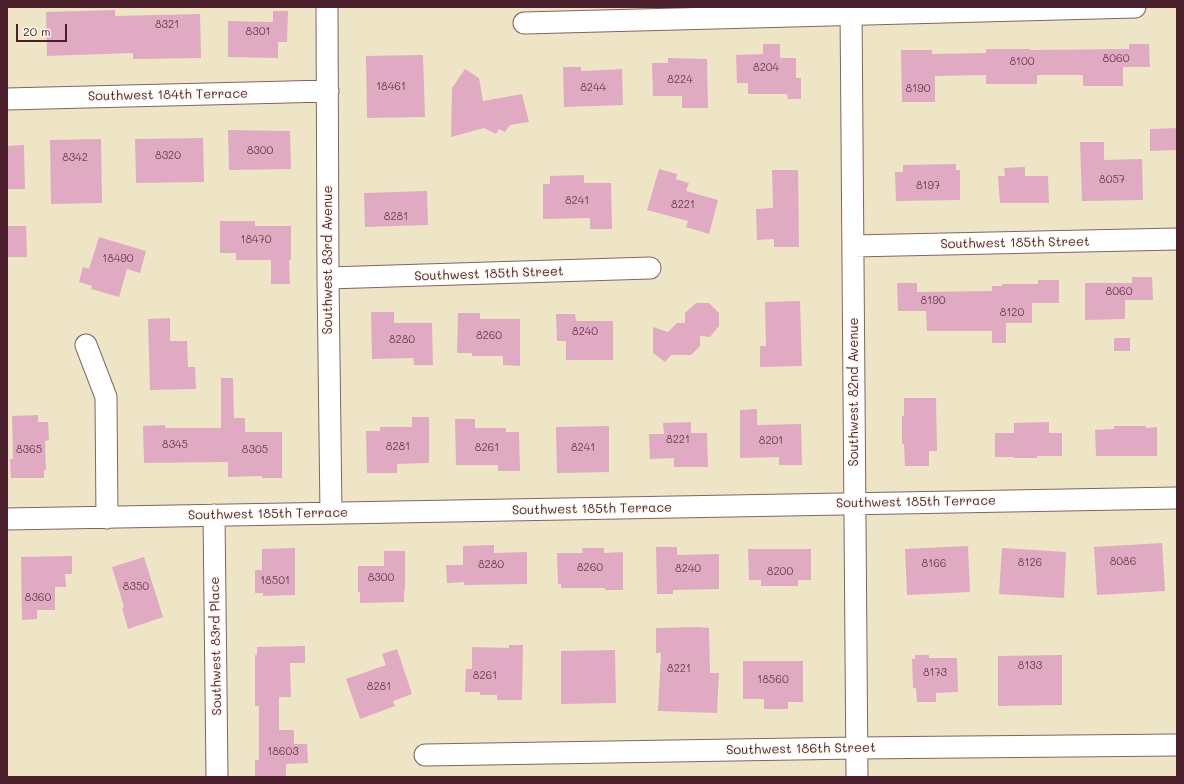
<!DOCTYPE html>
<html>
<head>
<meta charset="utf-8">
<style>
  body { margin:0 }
  #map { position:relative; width:1184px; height:784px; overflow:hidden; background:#eee5c6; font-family:Mali,sans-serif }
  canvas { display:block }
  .frame { position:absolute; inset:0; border:8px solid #4a1f2b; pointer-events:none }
  .scale { position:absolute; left:16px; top:24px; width:51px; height:18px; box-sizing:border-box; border:2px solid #4a1f2b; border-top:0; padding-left:5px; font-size:12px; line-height:14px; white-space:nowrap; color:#4a1f2b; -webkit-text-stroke:3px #fbf7ec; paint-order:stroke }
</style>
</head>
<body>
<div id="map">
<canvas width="1184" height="784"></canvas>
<div class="frame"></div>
<div class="scale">20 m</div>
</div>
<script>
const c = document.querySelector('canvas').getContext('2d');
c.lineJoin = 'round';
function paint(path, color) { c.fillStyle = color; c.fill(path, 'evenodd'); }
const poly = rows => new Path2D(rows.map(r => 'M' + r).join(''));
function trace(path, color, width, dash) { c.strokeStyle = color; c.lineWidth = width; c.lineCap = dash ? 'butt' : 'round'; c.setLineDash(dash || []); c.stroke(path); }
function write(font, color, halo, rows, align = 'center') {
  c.font = font + ' Mali,sans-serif'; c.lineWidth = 3; c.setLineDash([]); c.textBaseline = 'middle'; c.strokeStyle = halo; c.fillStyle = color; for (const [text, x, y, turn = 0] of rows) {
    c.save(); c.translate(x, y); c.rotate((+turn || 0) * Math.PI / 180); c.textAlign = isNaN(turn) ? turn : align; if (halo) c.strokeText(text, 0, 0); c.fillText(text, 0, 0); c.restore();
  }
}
const building = poly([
  [115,10,115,16,200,14,201,58,133,59,133,53,47,56,46,12],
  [273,11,288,11,287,42,278,42,278,58,228,57,228,21,273,22],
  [763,44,780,44,780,58,796,58,796,78,801,78,801,99,788,99,787,94,748,94,748,83,737,83,736,55,763,54],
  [1129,44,1149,44,1150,67,1123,67,1123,86,1083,86,1083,75,1037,75,1037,84,986,84,986,75,935,76,935,102,902,102,901,50,932,50,932,54,986,53,986,49,1030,49,1030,50,1129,49],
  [423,55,425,117,367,118,366,56],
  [668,58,707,59,708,108,682,108,682,96,653,96,652,63,668,63],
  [563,67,581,67,581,71,622,69,623,105,564,107],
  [465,69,479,78,483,101,522,94,529,122,510,125,505,132,499,129,496,134,484,128,451,137,452,88],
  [1176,128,1176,150,1150,151,1150,129],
  [228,130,290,131,291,169,229,170],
  [203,138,204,182,136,183,135,139],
  [101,139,102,203,51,204,50,140],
  [1080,142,1104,142,1104,160,1142,159,1143,200,1082,201],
  [24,145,25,189,7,189,7,146],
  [956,164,956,170,960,170,960,200,896,201,895,172,903,172,903,165],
  [1025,167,1025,176,1048,176,1049,203,1000,203,998,176,1005,176,1004,168],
  [659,169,677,174,676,179,689,183,686,191,718,200,709,234,686,227,688,221,647,210],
  [772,170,798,170,799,247,774,247,774,239,757,240,756,209,773,208],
  [584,175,584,183,611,183,612,229,590,229,590,218,543,219,543,184,550,184,550,176],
  [427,191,428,225,365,227,364,193],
  [220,221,255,221,255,226,291,226,291,260,289,260,290,284,271,284,271,260,236,260,236,253,220,253],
  [7,226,26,226,27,257,7,257],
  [99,237,146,251,140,273,127,269,119,297,91,289,92,286,79,282,83,267,89,269],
  [1132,277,1152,277,1153,300,1125,300,1125,319,1085,320,1085,283,1132,283],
  [1038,280,1059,280,1059,303,1032,303,1032,323,1006,323,1006,343,992,343,992,331,927,331,926,311,898,311,897,283,917,283,917,292,992,291,992,286,1002,286,1002,284,1038,284],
  [800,301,802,366,760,367,760,346,766,346,765,302],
  [696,303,709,303,719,313,719,326,710,337,700,336,700,346,691,355,671,355,665,362,653,353,653,327,668,332,677,323,685,323,685,313],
  [371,312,394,312,394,323,432,323,433,365,414,365,413,358,372,359],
  [458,313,480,313,480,319,520,319,520,366,503,365,503,356,472,356,472,353,457,353],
  [556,314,575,314,576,321,613,321,613,360,566,360,566,341,557,341],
  [170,318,170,341,187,341,188,367,195,367,196,389,150,390,148,319],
  [1114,338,1130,338,1130,351,1114,351],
  [221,378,233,378,234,418,245,418,245,432,282,432,282,478,262,478,262,476,228,477,228,462,144,463,143,426,165,425,165,428,221,428],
  [904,398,936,398,937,451,929,451,929,466,905,466,904,444,902,444,902,416,904,416],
  [757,409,757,425,801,424,802,465,779,465,779,457,740,458,740,410],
  [38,415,38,422,48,422,49,440,45,441,46,470,44,470,44,478,11,478,10,459,13,459,12,416],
  [412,417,429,417,429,463,397,464,397,473,367,473,366,431,380,431,380,427,412,427],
  [455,419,475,419,475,428,506,428,506,432,519,432,520,471,498,471,498,465,456,465],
  [691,422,691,433,707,433,708,467,674,467,674,458,650,459,649,434,664,434,663,423],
  [1049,422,1049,433,1062,433,1062,456,1037,456,1037,458,1014,458,1014,457,995,457,995,433,1014,433,1014,423],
  [609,426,609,472,557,473,556,427],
  [1114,426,1146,426,1146,428,1157,427,1157,456,1096,456,1095,430,1114,429],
  [1162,543,1165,591,1097,595,1094,547],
  [494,545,494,553,527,552,527,584,464,585,464,582,447,583,446,565,463,565,463,546],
  [968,546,970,592,907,595,905,549],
  [656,547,677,547,677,555,719,554,719,589,673,590,673,594,657,594],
  [295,548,295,595,263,596,263,593,255,593,255,570,262,570,262,549],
  [582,548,604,548,604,553,623,552,623,590,605,590,605,588,561,588,561,584,558,584,557,553,583,553],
  [1002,548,1066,552,1064,598,999,594],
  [748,549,811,549,811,580,798,580,798,586,761,586,761,580,749,580],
  [384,551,405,551,405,591,404,591,404,602,360,603,360,592,358,592,358,566,384,566],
  [72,556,72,574,65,574,66,587,55,587,55,610,37,610,37,619,22,620,21,557],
  [144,557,163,617,128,629,122,608,124,607,112,567],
  [699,627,709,628,710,673,719,673,717,713,658,711,661,653,656,653,656,628],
  [509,645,523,645,522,700,497,700,497,695,480,695,480,692,465,692,466,669,472,669,472,647,509,648],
  [305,646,305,663,290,663,291,697,279,697,279,730,294,730,294,744,307,744,308,763,286,764,286,777,255,777,255,760,259,760,259,706,255,706,255,655,257,655,257,647],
  [397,649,412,694,393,701,395,706,360,719,346,679,386,665,382,654],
  [615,650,616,703,561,704,561,651],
  [915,655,929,655,929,658,957,658,958,692,936,693,936,702,917,702,916,688,913,688,912,659,915,659],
  [1062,655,1062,705,998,706,998,656],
  [743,661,803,661,803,702,788,702,788,709,764,709,764,699,743,699]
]);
const minor = poly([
  [327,7,328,278,331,513],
  [851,7,857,777],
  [524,23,1135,7],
  [7,99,328,91],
  [853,246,1177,239],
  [328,278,650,268],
  [86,345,106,397,107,518],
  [214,515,217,777],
  [7,519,1177,498],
  [425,755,857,748,1177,745]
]);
const numberNames = [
  ["8321",167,25],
  ["8301",258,32],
  ["8060",1116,59],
  ["8100",1022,62],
  ["8204",766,68],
  ["8224",680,80],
  ["18461",391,87],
  ["8244",593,88],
  ["8190",918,89],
  ["8300",260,151],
  ["8320",168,156],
  ["8342",75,158],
  ["8057",1112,180],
  ["8197",928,186],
  ["8241",577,201],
  ["8221",683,205],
  ["8281",396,217],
  ["18470",256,240],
  ["18490",118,259],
  ["8060",1119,292],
  ["8190",933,301],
  ["8120",1012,313],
  ["8240",585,332],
  ["8260",489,336],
  ["8280",402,340],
  ["8221",678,440],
  ["8201",771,441],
  ["8345",175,445],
  ["8281",398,447],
  ["8261",487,448],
  ["8241",583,448],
  ["8365",29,450],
  ["8305",255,450],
  ["8086",1123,562],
  ["8126",1030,563],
  ["8166",934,564],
  ["8280",491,565],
  ["8260",590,568],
  ["8240",688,569],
  ["8200",780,572],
  ["8300",381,578],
  ["18501",275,581],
  ["8350",136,587],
  ["8360",38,598],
  ["8133",1030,666],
  ["8221",679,669],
  ["8173",935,673],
  ["8261",485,676],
  ["18560",773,680],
  ["8281",379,687],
  ["18603",283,752]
];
const streetNames = [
  ["Southwest 184th Terrace",168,95,-1],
  ["Southwest 185th Street",1015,243,-1],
  ["Southwest 83rd Avenue",328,260,-90],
  ["Southwest 185th Street",489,274,-2],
  ["Southwest 82nd Avenue",854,392,-90],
  ["Southwest 185th Terrace",916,502,-1],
  ["Southwest 185th Terrace",592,509,-1],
  ["Southwest 185th Terrace",268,514,-1],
  ["Southwest 83rd Place",216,646,-91],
  ["Southwest 186th Street",801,749,-1]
];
paint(building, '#e1aac3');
trace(minor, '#836461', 23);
trace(minor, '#fff', 21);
write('11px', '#704251', null, numberNames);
write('13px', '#4a1f2b', '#fbf7ec', streetNames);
</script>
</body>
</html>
